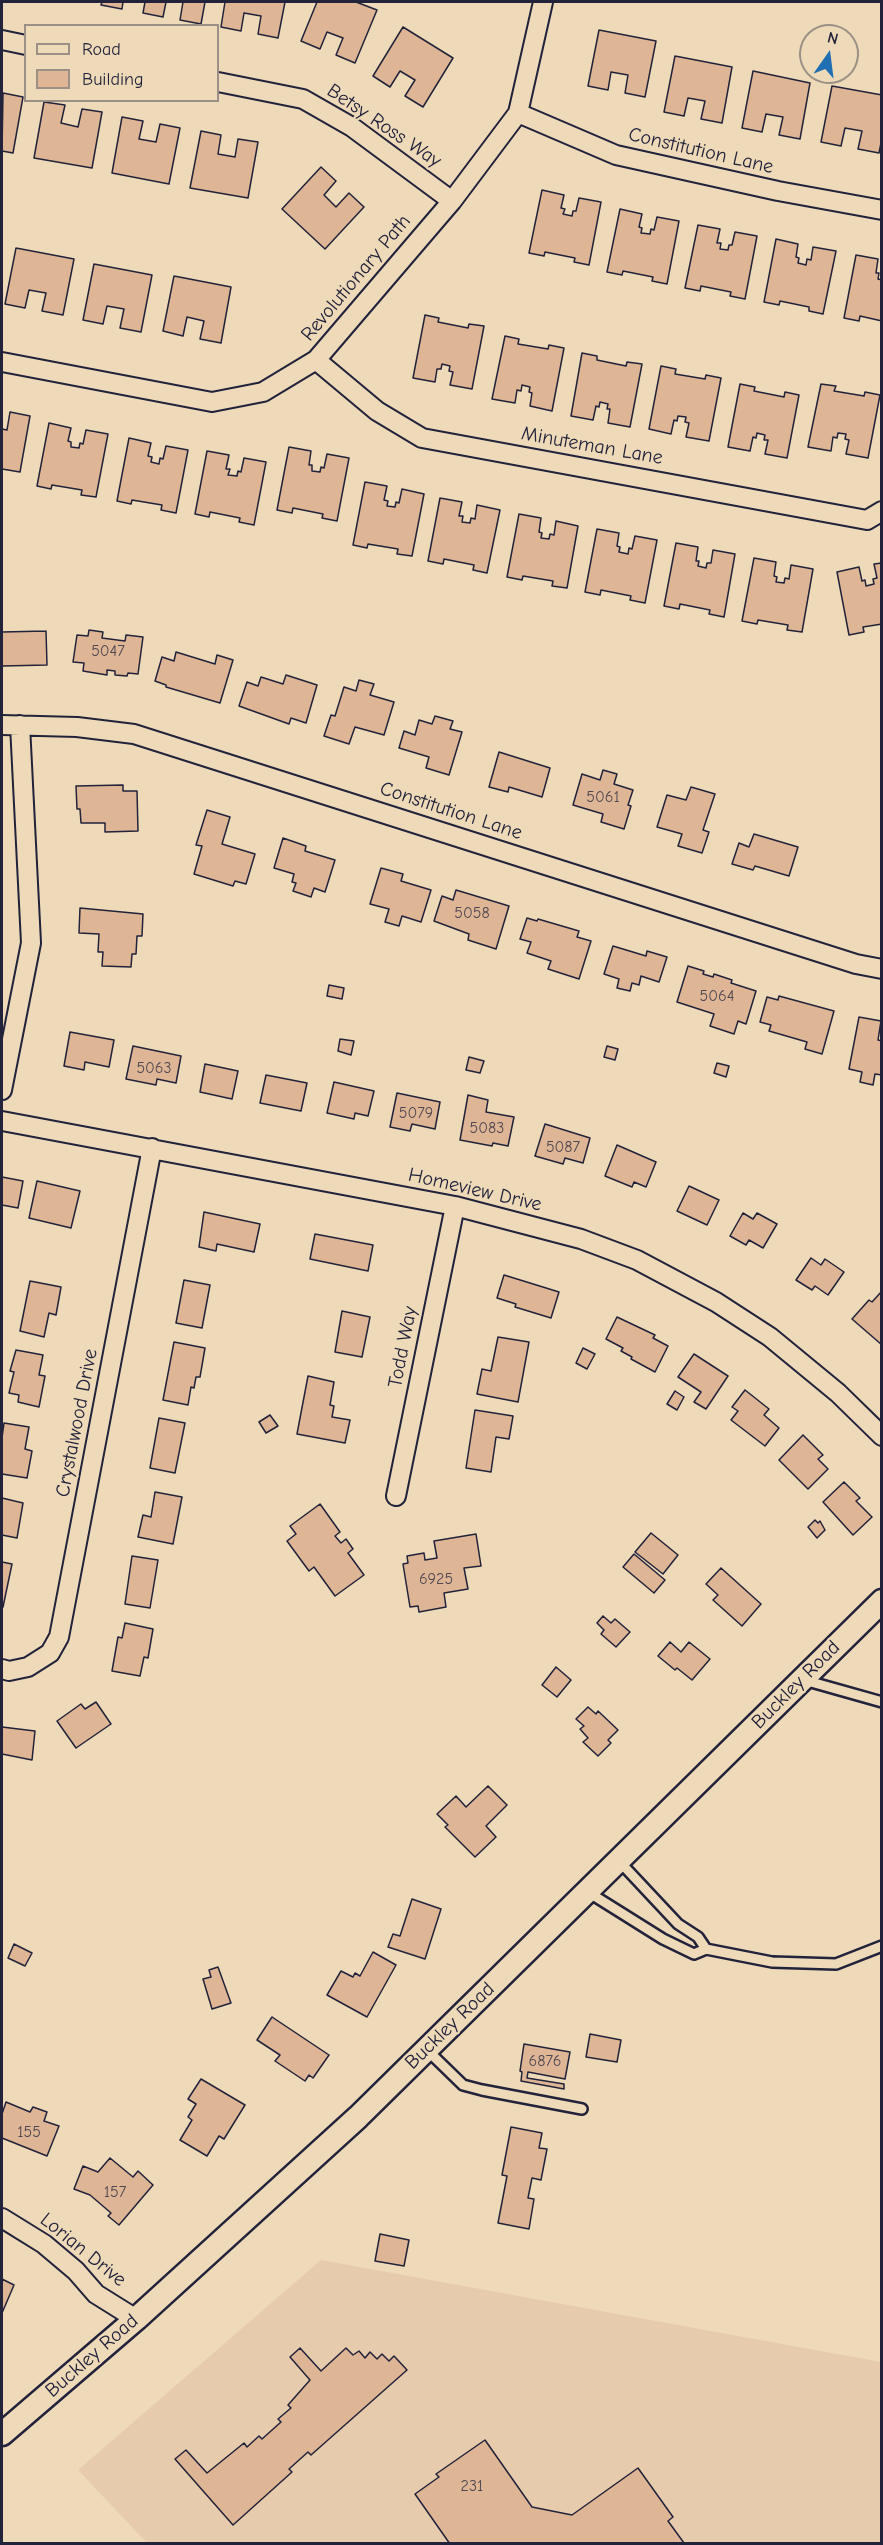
<!DOCTYPE html>
<html>
<head>
<meta charset="utf-8">
<style>
  body { margin:0 }
  #map { position:relative; width:883px; height:2545px; overflow:hidden; background:#eedab8; font-family:"Comic Neue",sans-serif }
  canvas { display:block }
  .frame { position:absolute; inset:0; border:3px solid #22223b; pointer-events:none }
  .legend { position:absolute; left:24px; top:24px; width:195px; height:78px; box-sizing:border-box; background:#eedab8; border:2px solid #9c9086; margin:0; padding:8px 10px; list-style:none; font-size:18px; color:#22223b }
  .legend li { display:flex; align-items:center; gap:12px; height:30px }
  .legend b { width:30px; border:2px solid #9c9086 }
  .north { position:absolute; left:799px; top:24px; width:60px; height:60px; box-sizing:border-box; background:#eedab8; border:2px solid #9c9086; border-radius:50%; rotate:14deg; font-size:16px; font-weight:700; line-height:24px; text-align:center; color:#22223b }
  .north::after { content:''; display:block; margin:auto; width:21px; height:27px; background:#1f6fb2; clip-path:polygon(50% 0,100% 100%,50% 72%,0 100%) }
</style>
</head>
<body>
<div id="map">
<canvas width="883" height="2545"></canvas>
<div class="frame"></div>
<ul class="legend">
<li><b style="height:8px;background:#eedab8"></b>Road</li>
<li><b style="height:16px;background:#dfb695"></b>Building</li>
</ul>
<div class="north">N</div>
</div>
<script>
const c = document.querySelector('canvas').getContext('2d');
c.lineJoin = 'round';
function paint(path, color) { c.fillStyle = color; c.fill(path, 'evenodd'); }
const poly = rows => new Path2D(rows.map(r => 'M' + r).join(''));
function trace(path, color, width, dash) { c.strokeStyle = color; c.lineWidth = width; c.lineCap = dash ? 'butt' : 'round'; c.setLineDash(dash || []); c.stroke(path); }
function write(font, color, halo, rows, align = 'center') {
  c.font = font + ' "Comic Neue",sans-serif'; c.lineWidth = 4.5; c.setLineDash([]); c.textBaseline = 'middle'; c.strokeStyle = halo; c.fillStyle = color; for (const [text, x, y, turn = 0] of rows) {
    c.save(); c.translate(x, y); c.rotate((+turn || 0) * Math.PI / 180); c.textAlign = isNaN(turn) ? turn : align; if (halo) c.strokeText(text, 0, 0); c.fillText(text, 0, 0); c.restore();
  }
}
const built = poly([
  [321,2260,881,2362,881,2543,147,2543,78,2470]
]);
const building = poly([
  [102,2,123,2,122,9,101,5,102,2],
  [145,2,166,2,163,17,143,13,145,2],
  [181,2,205,2,201,24,180,20,183,2,181,2],
  [225,2,285,2,278,38,258,34,261,16,244,13,241,31,221,27,225,2],
  [317,2,356,2,377,10,355,63,336,55,343,38,327,32,320,49,301,41,317,2],
  [403,27,453,58,423,107,405,96,415,80,400,71,390,87,373,76,403,27],
  [599,30,656,41,645,97,625,93,628,75,611,72,608,90,588,86,599,30],
  [675,56,732,67,722,123,701,119,705,101,688,98,684,116,664,112,675,56],
  [753,71,810,83,800,139,779,135,783,117,766,114,762,132,742,128,753,71],
  [832,86,882,95,882,138,879,153,858,149,862,131,845,128,841,146,821,142,832,86],
  [3,93,23,97,13,153,2,151,3,93],
  [44,102,65,105,61,123,78,127,82,109,102,112,92,168,34,158,44,102],
  [122,117,143,121,139,139,156,142,160,124,180,128,169,184,112,173,122,117],
  [201,131,221,135,218,154,235,157,238,139,258,142,248,198,190,188,201,131],
  [321,167,336,181,324,195,336,207,349,193,364,207,325,249,282,209,321,167],
  [542,190,564,195,561,208,565,209,563,214,572,216,573,211,576,211,579,198,601,202,589,265,574,262,575,258,545,252,544,256,529,253,542,190],
  [620,209,642,214,639,227,642,228,641,233,650,234,651,229,654,230,657,217,679,221,667,284,652,281,653,277,623,271,622,275,607,272,620,209],
  [698,225,720,229,717,243,721,243,720,249,728,250,729,245,732,245,735,232,757,236,745,299,730,296,731,292,701,286,700,291,685,288,698,225],
  [776,239,798,244,796,257,799,258,798,263,806,265,807,259,811,260,813,247,836,251,823,314,809,311,809,307,780,301,779,305,764,302,776,239],
  [16,248,74,259,63,315,42,311,46,293,29,290,25,308,5,304,16,248],
  [856,255,878,259,876,273,879,273,878,279,882,280,882,321,860,316,859,321,844,318,856,255],
  [94,264,152,275,141,332,120,328,124,309,107,306,103,324,83,320,94,264],
  [174,276,231,287,221,343,200,339,204,321,187,317,183,336,163,331,174,276],
  [425,315,439,318,438,322,468,328,469,324,484,326,472,389,450,385,453,372,449,371,450,366,442,364,441,369,437,369,435,382,413,378,425,315],
  [505,336,519,339,518,344,548,349,549,345,564,348,552,411,530,406,532,393,529,392,530,387,522,385,521,391,517,390,515,403,492,399,505,336],
  [582,353,597,356,597,360,626,366,627,362,642,364,630,427,608,423,610,409,607,409,608,404,600,402,599,407,596,406,593,420,571,416,582,353],
  [661,366,676,369,675,374,705,379,706,375,721,378,709,441,686,437,689,423,685,422,686,417,678,416,677,421,674,420,671,434,649,429,661,366],
  [740,384,755,387,754,391,784,397,785,392,799,395,787,458,765,454,768,440,764,440,765,435,757,433,756,438,753,437,750,451,728,447,740,384],
  [821,384,836,386,834,391,864,396,865,392,880,395,868,458,846,454,849,440,845,439,846,434,838,433,837,438,833,437,831,451,808,447,821,384],
  [10,412,30,416,20,472,2,469,2,429,7,430,10,412],
  [49,423,71,428,68,441,71,442,71,447,79,448,80,443,83,444,86,430,108,434,96,497,81,495,82,490,52,485,51,489,37,486,49,423],
  [129,438,151,443,148,456,152,457,151,462,159,464,160,458,163,459,166,446,188,450,176,513,161,510,162,505,132,500,131,504,117,501,129,438],
  [289,447,311,451,309,465,312,465,312,471,320,472,321,467,324,468,327,454,349,458,337,521,322,518,323,514,293,508,292,513,277,510,289,447],
  [207,451,229,455,226,469,230,469,228,475,237,476,238,471,241,472,244,458,266,462,254,525,239,522,240,518,210,512,209,517,195,514,207,451],
  [365,482,387,486,384,500,388,501,387,506,395,507,396,502,399,503,402,489,424,494,412,556,397,554,398,549,368,544,367,548,353,545,365,482],
  [440,498,462,502,459,516,463,516,462,522,470,523,471,518,475,519,477,505,500,510,487,573,473,570,474,565,444,559,443,564,428,561,440,498],
  [519,514,541,518,539,532,542,533,541,538,549,539,550,534,554,535,556,521,578,526,567,588,552,586,553,581,523,576,522,580,507,577,519,514],
  [597,529,619,533,617,546,620,547,619,552,628,554,629,548,632,549,635,536,657,540,645,603,630,600,631,596,601,590,600,595,585,592,597,529],
  [676,543,698,547,696,561,699,561,698,566,706,568,707,563,711,563,713,550,735,554,724,617,709,614,710,610,680,604,679,609,664,606,676,543],
  [754,558,776,562,774,576,777,577,776,582,784,583,785,578,789,579,791,565,813,569,802,632,787,630,788,625,758,620,757,624,742,621,754,558],
  [882,563,882,624,863,627,864,632,849,635,837,572,859,567,862,581,865,580,866,586,874,584,873,579,877,578,874,564,882,563],
  [89,630,103,632,102,638,125,641,126,635,143,637,138,674,128,673,127,676,115,675,115,671,107,670,107,675,83,671,84,663,73,662,77,635,88,636,89,630],
  [46,631,47,665,2,666,2,632,46,631],
  [176,652,215,664,217,655,233,660,220,703,166,687,166,685,155,681,162,657,174,661,176,652],
  [286,675,317,685,306,723,291,718,289,724,239,706,247,682,258,686,261,677,283,684,286,675],
  [359,680,374,684,370,695,394,702,384,735,355,727,349,744,324,736,331,715,335,716,344,687,356,691,359,680],
  [435,716,453,721,450,729,462,732,449,775,426,768,429,757,399,748,404,731,415,735,419,720,432,724,435,716],
  [499,752,550,768,542,797,509,787,508,792,489,787,499,752],
  [603,770,617,774,614,784,633,790,628,805,631,806,624,829,601,822,603,814,573,805,582,774,600,780,603,770],
  [123,785,123,791,137,791,138,831,105,832,105,823,81,823,80,809,77,809,76,786,123,785],
  [691,787,715,794,703,830,709,832,702,853,678,846,682,834,657,827,667,795,686,800,691,787],
  [207,810,230,817,222,844,255,854,246,884,235,881,233,886,194,874,202,846,196,845,207,810],
  [754,834,798,847,789,876,755,866,753,870,732,864,739,843,749,847,754,834],
  [283,838,306,846,305,851,335,860,325,892,314,888,311,897,293,891,296,883,292,882,294,874,274,868,283,838],
  [381,868,403,874,401,881,431,890,421,922,402,916,399,926,385,922,389,909,370,904,381,868],
  [456,890,509,906,496,949,468,940,469,934,434,921,442,896,453,900,456,890],
  [80,908,143,914,142,936,137,936,136,954,132,954,131,967,102,966,103,952,98,952,99,934,79,933,80,908],
  [527,918,537,921,538,919,579,931,577,937,591,941,579,979,548,969,551,961,527,953,531,942,520,939,527,918],
  [613,946,646,956,647,951,667,957,659,982,641,976,639,985,632,983,630,991,617,988,619,979,604,974,613,946],
  [688,966,704,971,703,974,713,977,714,974,732,980,731,983,756,991,746,1024,738,1021,734,1034,710,1026,714,1014,677,1002,688,966],
  [329,985,344,988,342,999,327,996,329,985],
  [779,996,834,1011,822,1054,805,1049,807,1042,769,1031,771,1025,760,1022,767,997,778,1000,779,996],
  [859,1017,881,1021,878,1040,882,1041,882,1075,875,1074,873,1085,860,1082,862,1072,849,1069,859,1017],
  [70,1032,114,1040,109,1067,85,1062,84,1070,64,1066,70,1032],
  [340,1039,354,1041,351,1055,338,1051,340,1039],
  [133,1046,181,1056,176,1083,157,1079,156,1085,126,1079,133,1046],
  [607,1046,618,1049,615,1060,604,1057,607,1046],
  [469,1057,484,1061,480,1073,466,1070,469,1057],
  [717,1063,729,1066,726,1077,714,1073,717,1063],
  [205,1064,238,1071,232,1099,200,1092,205,1064],
  [266,1075,307,1083,301,1111,260,1103,266,1075],
  [334,1082,374,1091,368,1116,355,1113,354,1119,327,1113,334,1082],
  [397,1093,440,1102,435,1129,412,1124,410,1131,390,1127,397,1093],
  [468,1095,488,1100,486,1112,514,1117,508,1146,493,1143,492,1146,460,1140,468,1095],
  [545,1124,590,1138,583,1163,565,1158,563,1164,535,1156,545,1124],
  [617,1145,656,1162,646,1187,634,1182,632,1187,605,1176,617,1145],
  [2,1177,23,1181,18,1208,2,1205,2,1177],
  [37,1181,80,1191,71,1228,29,1218,37,1181],
  [689,1186,719,1200,707,1225,677,1211,689,1186],
  [204,1212,260,1224,254,1252,217,1244,216,1251,199,1247,204,1212],
  [743,1213,753,1219,757,1213,777,1224,763,1248,749,1240,746,1245,730,1236,743,1213],
  [315,1234,373,1245,368,1271,310,1259,315,1234],
  [811,1258,821,1265,825,1259,844,1272,828,1295,815,1286,812,1290,796,1280,811,1258],
  [504,1275,559,1292,551,1318,515,1307,516,1304,497,1298,504,1275],
  [184,1280,210,1285,202,1328,176,1323,184,1280],
  [30,1281,61,1287,56,1315,49,1313,44,1337,20,1331,30,1281],
  [882,1291,882,1345,852,1319,869,1300,872,1302,882,1291],
  [342,1311,370,1317,362,1357,335,1352,342,1311],
  [617,1317,655,1335,653,1338,668,1346,655,1372,631,1359,632,1357,621,1351,623,1348,606,1339,617,1317],
  [498,1337,529,1342,518,1402,477,1394,482,1369,491,1371,498,1337],
  [174,1342,205,1348,200,1377,196,1377,194,1388,191,1387,188,1405,163,1400,174,1342],
  [583,1348,595,1354,587,1369,576,1363,583,1348],
  [16,1350,43,1355,39,1375,45,1376,39,1407,18,1402,19,1395,9,1393,14,1372,10,1371,16,1350],
  [694,1354,728,1376,706,1409,694,1402,701,1392,678,1377,694,1354],
  [308,1376,334,1382,330,1405,334,1406,332,1417,350,1420,345,1443,297,1434,308,1376],
  [745,1390,769,1409,764,1415,779,1428,765,1446,731,1420,738,1411,732,1407,745,1390],
  [675,1391,684,1397,677,1410,667,1404,675,1391],
  [475,1410,513,1416,509,1439,496,1437,491,1472,466,1468,475,1410],
  [270,1415,278,1426,266,1433,259,1422,270,1415],
  [159,1418,185,1423,175,1473,150,1468,159,1418],
  [4,1423,29,1427,25,1449,32,1451,27,1478,2,1474,2,1438,4,1423],
  [803,1435,823,1455,818,1459,828,1469,808,1489,779,1460,803,1435],
  [844,1482,860,1498,856,1501,872,1517,853,1535,823,1502,844,1482],
  [155,1492,182,1497,173,1544,138,1537,143,1515,151,1517,155,1492],
  [2,1498,23,1503,17,1538,2,1535,2,1498],
  [320,1504,340,1532,335,1536,341,1543,346,1539,353,1549,348,1553,364,1575,335,1596,314,1567,309,1571,287,1541,296,1534,290,1526,320,1504],
  [815,1520,818,1523,820,1521,825,1530,817,1538,808,1527,815,1520],
  [651,1533,678,1555,663,1574,635,1552,651,1533],
  [476,1534,481,1566,464,1568,468,1589,444,1593,446,1607,419,1612,418,1606,410,1607,403,1564,408,1563,407,1556,424,1553,425,1560,437,1558,434,1541,476,1534],
  [634,1554,665,1580,654,1593,623,1567,634,1554],
  [132,1556,158,1560,150,1608,125,1604,132,1556],
  [2,1562,12,1564,3,1607,2,1606,2,1562],
  [721,1568,761,1604,742,1626,713,1600,718,1595,706,1584,721,1568],
  [603,1616,611,1623,615,1619,630,1632,616,1647,601,1634,604,1630,597,1623,603,1616],
  [125,1623,153,1629,148,1658,144,1657,140,1676,112,1671,118,1637,122,1638,125,1623],
  [670,1642,681,1652,689,1642,710,1659,692,1680,677,1668,675,1670,658,1656,670,1642],
  [556,1667,571,1680,557,1697,542,1685,556,1667],
  [96,1702,111,1724,76,1748,57,1721,81,1704,85,1709,96,1702],
  [588,1707,596,1714,598,1711,618,1730,608,1740,611,1743,598,1756,583,1742,588,1738,580,1729,584,1726,576,1719,588,1707],
  [2,1727,35,1731,32,1760,2,1754,2,1727],
  [488,1786,507,1805,486,1826,496,1837,475,1857,445,1827,448,1825,437,1814,456,1796,466,1807,488,1786],
  [412,1899,441,1909,425,1959,388,1947,393,1934,400,1936,412,1899],
  [14,1944,32,1953,25,1966,8,1958,14,1944],
  [373,1952,396,1965,367,2017,327,1995,341,1971,353,1977,355,1973,360,1976,373,1952],
  [218,1967,231,2003,212,2009,203,1979,211,1977,209,1970,218,1967],
  [272,2017,329,2055,313,2078,309,2075,305,2081,275,2061,280,2055,257,2040,272,2017],
  [590,2034,621,2040,617,2062,586,2057,590,2034],
  [524,2044,570,2052,565,2079,528,2072,527,2078,564,2084,564,2089,521,2081,522,2072,520,2071,524,2044],
  [201,2079,245,2105,224,2139,219,2136,207,2156,180,2140,192,2120,188,2117,196,2104,188,2099,201,2079],
  [6,2102,30,2112,33,2107,47,2112,44,2121,59,2126,47,2156,2,2138,2,2114,6,2102],
  [511,2127,542,2133,539,2148,547,2149,541,2180,532,2178,528,2198,534,2199,529,2229,498,2223,507,2176,502,2175,511,2127],
  [110,2158,133,2177,138,2171,153,2185,119,2225,108,2216,111,2213,90,2195,74,2189,83,2166,98,2172,110,2158],
  [380,2234,409,2240,404,2266,375,2261,380,2234],
  [2,2279,14,2285,2,2313,2,2279],
  [300,2348,321,2371,346,2348,353,2355,359,2351,365,2358,370,2352,377,2359,382,2354,389,2361,394,2356,407,2370,311,2455,308,2452,289,2469,292,2472,233,2525,175,2459,186,2450,207,2473,244,2443,247,2447,259,2436,262,2439,281,2422,278,2419,291,2408,288,2405,310,2380,290,2357,300,2348],
  [485,2440,532,2507,572,2515,638,2468,673,2517,668,2521,684,2543,450,2544,415,2494,439,2477,436,2474,485,2440]
]);
const service = poly([
  [804,1680,882,1702],
  [619,1861,678,1924,698,1937,706,1949],
  [588,1892,663,1939,694,1954,706,1949,772,1962,836,1964,882,1946],
  [426,2049,463,2085,482,2090,582,2109]
]);
const minor = poly([
  [2,40,26,45],
  [218,82,303,99,352,127,452,201],
  [518,113,616,155,778,191,882,210],
  [316,360,377,411,422,438,867,520,882,511],
  [2,362,212,402,263,392,316,360,452,201,518,113,543,2],
  [2,725,77,727,134,734,856,964,882,969],
  [2,1090,31,943,20,725],
  [2,1121,455,1206,581,1239,637,1260,716,1302,770,1337,838,1393,882,1436],
  [396,1496,455,1206],
  [2,1669,9,1671,28,1667,50,1653,59,1637,152,1148],
  [2,2218,44,2244,76,2271,96,2294,136,2319]
]);
const tertiary = poly([
  [2,2434,136,2319,358,2117,882,1601]
]);
const numberNames = [
  ["5047",108,651],
  ["5061",603,797],
  ["5058",472,913],
  ["5064",717,996],
  ["5063",154,1068],
  ["5079",416,1113],
  ["5083",487,1128],
  ["5087",563,1147],
  ["6925",436,1579],
  ["6876",545,2061],
  ["155",29,2132],
  ["157",115,2192],
  ["231",472,2486]
];
const streetNames = [
  ["Betsy Ross Way",384,126,34],
  ["Constitution Lane",701,151,13],
  ["Revolutionary Path",356,278,-50],
  ["Minuteman Lane",592,446,10],
  ["Constitution Lane",451,811,18],
  ["Homeview Drive",475,1190,13],
  ["Todd Way",403,1347,-79],
  ["Crystalwood Drive",77,1423,-79],
  ["Buckley Road",796,1685,-45],
  ["Buckley Road",450,2026,-44],
  ["Lorian Drive",83,2250,39],
  ["Buckley Road",92,2356,-41]
];
paint(built, '#e6ccac');
paint(building, '#dfb695');
trace(building, '#22223b', 1.5);
trace(service, '#22223b', 14);
trace(minor, '#22223b', 22);
trace(tertiary, '#22223b', 27);
trace(service, '#eedab8', 9);
trace(minor, '#eedab8', 18);
trace(tertiary, '#eedab8', 22);
write('16px', '#514752', null, numberNames);
write('20px', '#22223b', '#eedab8', streetNames);
</script>
</body>
</html>
